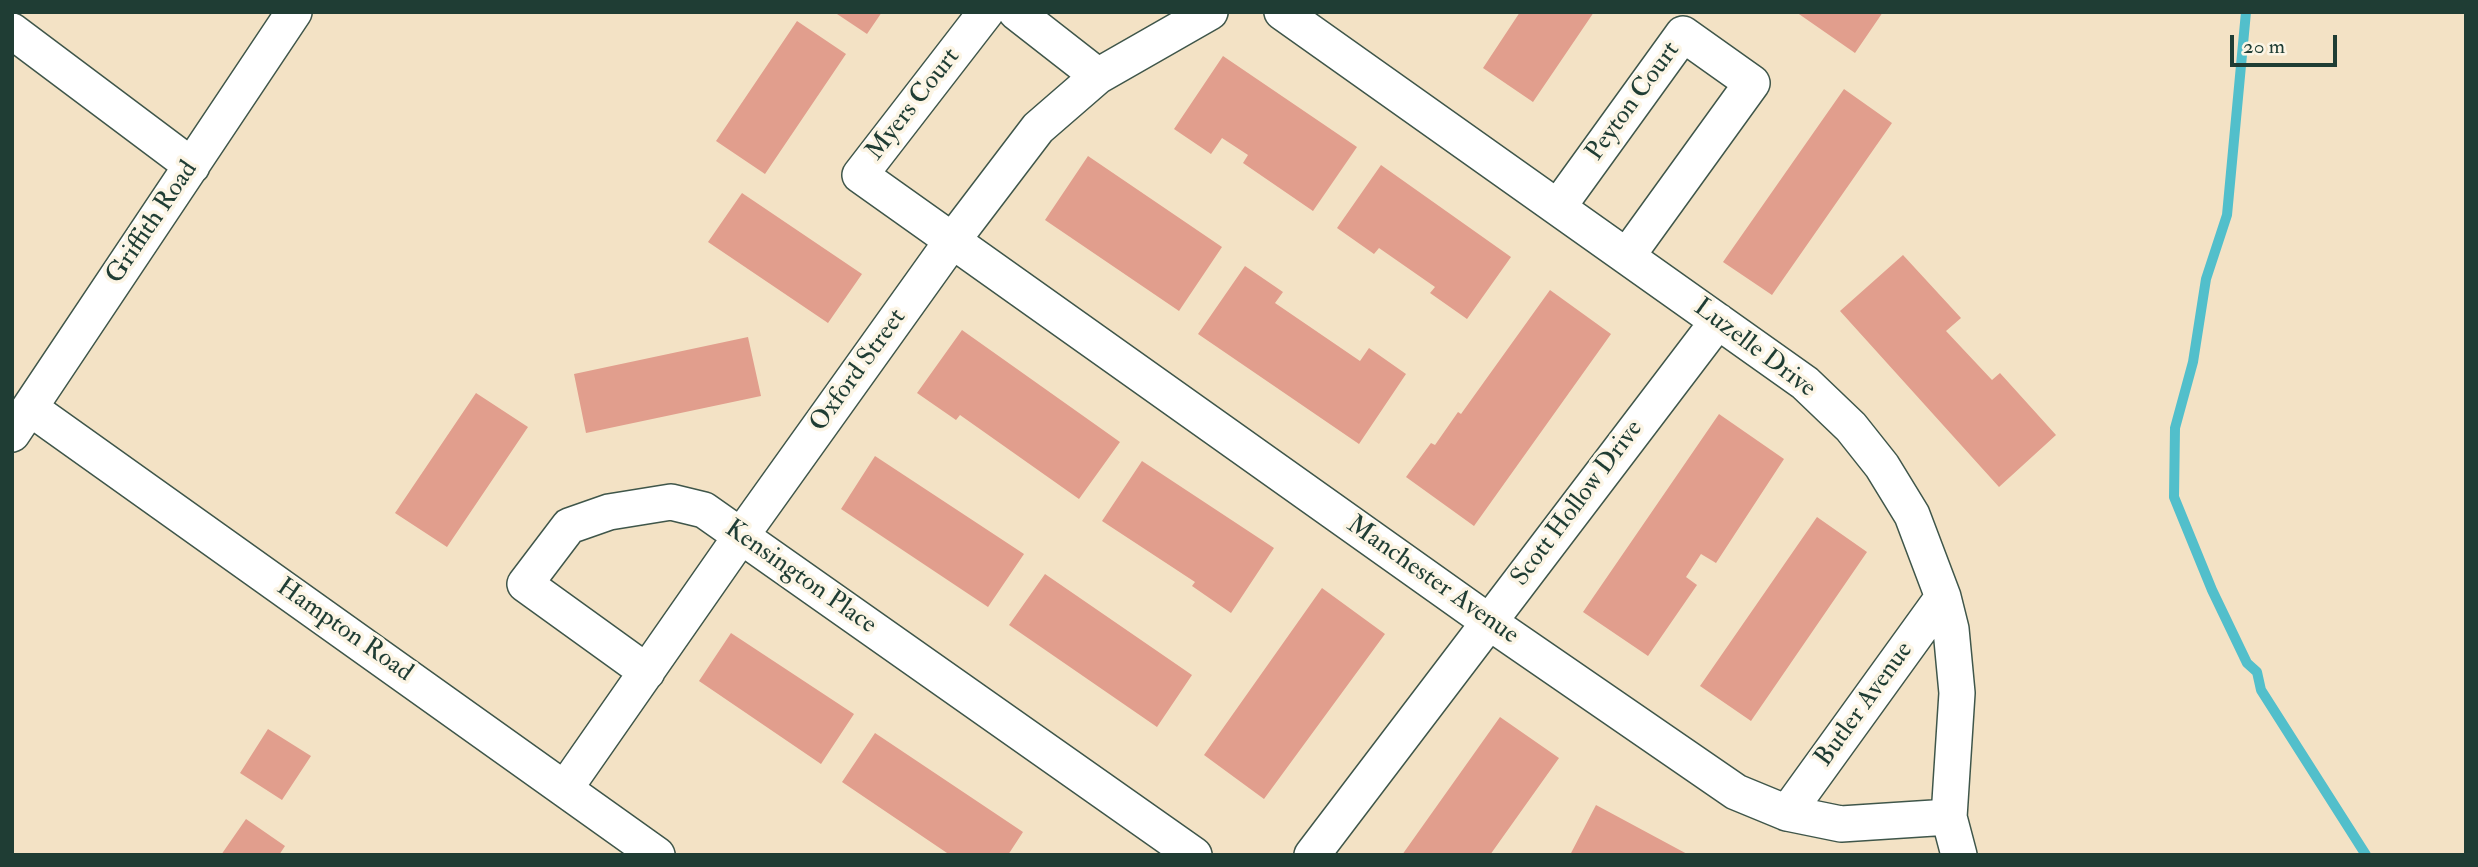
<!DOCTYPE html>
<html>
<head>
<meta charset="utf-8">
<style>
  body { margin:0 }
  #map { position:relative; width:2478px; height:867px; overflow:hidden; background:#f3e2c5; font-family:"IM FELL Double Pica",serif }
  canvas { display:block }
  .frame { position:absolute; inset:0; border:14px solid #1f3d34; pointer-events:none }
  .scale { position:absolute; left:2230px; top:35px; width:107px; height:32px; box-sizing:border-box; border:4px solid #1f3d34; border-top:0; padding-left:9px; font-size:21px; line-height:24px; white-space:nowrap; color:#1f3d34; -webkit-text-stroke:5px #fcf5e5; paint-order:stroke }
</style>
</head>
<body>
<div id="map">
<canvas width="2478" height="867"></canvas>
<div class="frame"></div>
<div class="scale">20 m</div>
</div>
<script>
const c = document.querySelector('canvas').getContext('2d');
c.lineJoin = 'round';
const poly = rows => new Path2D(rows.map(r => 'M' + r).join(''));
function trace(path, color, width, dash) { c.strokeStyle = color; c.lineWidth = width; c.lineCap = dash ? 'butt' : 'round'; c.setLineDash(dash || []); c.stroke(path); }
function paint(path, color) { c.fillStyle = color; c.fill(path, 'evenodd'); }
function write(font, color, halo, rows, align = 'center') {
  c.font = font + ' "IM FELL Double Pica",serif'; c.lineWidth = 7; c.setLineDash([]); c.textBaseline = 'middle'; c.strokeStyle = halo; c.fillStyle = color; for (const [text, x, y, turn = 0] of rows) {
    c.save(); c.translate(x, y); c.rotate((+turn || 0) * Math.PI / 180); c.textAlign = isNaN(turn) ? turn : align; if (halo) c.strokeText(text, 0, 0); c.fillText(text, 0, 0); c.restore();
  }
}
const stream = poly([
  [2246,12,2227,215,2206,279,2193,362,2175,428,2174,497,2212,590,2247,663,2257,672,2261,690,2366,855]
]);
const building = poly([
  [834,12,882,12,867,34],
  [1520,12,1594,12,1533,102,1483,68],
  [1796,12,1883,12,1855,53],
  [797,21,846,54,765,174,716,141],
  [1223,56,1357,147,1313,211,1243,163,1248,155,1222,138,1211,154,1174,129],
  [1844,89,1892,123,1772,295,1723,262],
  [1088,156,1222,247,1179,311,1045,220],
  [1381,165,1511,257,1467,319,1430,293,1435,287,1379,248,1374,254,1337,228],
  [742,193,862,274,828,323,708,242],
  [1903,255,1961,318,1946,331,1992,380,2000,373,2056,435,1999,487,1840,311],
  [1245,266,1283,292,1275,303,1360,361,1369,348,1406,374,1359,444,1198,334],
  [1550,290,1611,334,1474,526,1406,477,1431,443,1435,445,1458,412,1461,414],
  [962,330,1120,442,1079,499,960,415,956,420,917,393],
  [748,337,761,396,586,433,574,374],
  [476,393,528,427,447,547,395,513],
  [1719,414,1784,459,1716,563,1701,554,1686,577,1697,585,1648,656,1583,612],
  [875,456,1024,554,988,607,841,509],
  [1142,461,1274,548,1231,613,1192,586,1195,582,1102,521],
  [1817,517,1867,552,1751,721,1700,686],
  [1045,574,1192,675,1157,727,1009,625],
  [1322,588,1385,634,1264,799,1204,755],
  [731,633,854,714,821,764,699,681],
  [1500,717,1559,758,1490,855,1402,855],
  [268,729,311,756,282,800,240,773],
  [875,733,1023,832,1008,855,950,855,842,782],
  [1596,805,1689,855,1570,855],
  [246,819,285,846,279,855,221,855]
]);
const minor = poly([
  [986,12,860,175,1489,622,1736,792,1787,813,1841,824,1949,817],
  [1016,12,1098,76],
  [1282,12,1805,383,1851,427,1882,466,1912,515,1943,597,1951,629,1957,693,1949,817,1959,855],
  [12,31,192,166],
  [1558,207,1683,34,1752,83,1627,256],
  [30,408,657,855],
  [12,434,294,12],
  [647,672,525,584,569,526,609,512,671,502,704,510,1194,855],
  [566,787,741,536,952,241,1038,128,1098,76,1210,12],
  [1787,813,1943,597],
  [1312,855,1718,321]
]);
const streetNames = [
  ["Peyton Court",1634,102,-54],
  ["Myers Court",914,105,-52],
  ["Griffith Road",153,223,-56],
  ["Luzelle Drive",1754,349,37],
  ["Oxford Street",859,371,-54],
  ["Scott Hollow Drive",1578,504,-53],
  ["Kensington Place",800,578,35],
  ["Manchester Avenue",1432,581,35],
  ["Hampton Road",344,631,35],
  ["Butler Avenue",1865,705,-54]
];
trace(stream, '#52bfcb', 10);
paint(building, '#e19e8d');
trace(minor, '#3f564a', 38);
trace(minor, '#fff', 35);
write('26px', '#1f3d34', '#fcf5e5', streetNames);
</script>
</body>
</html>
